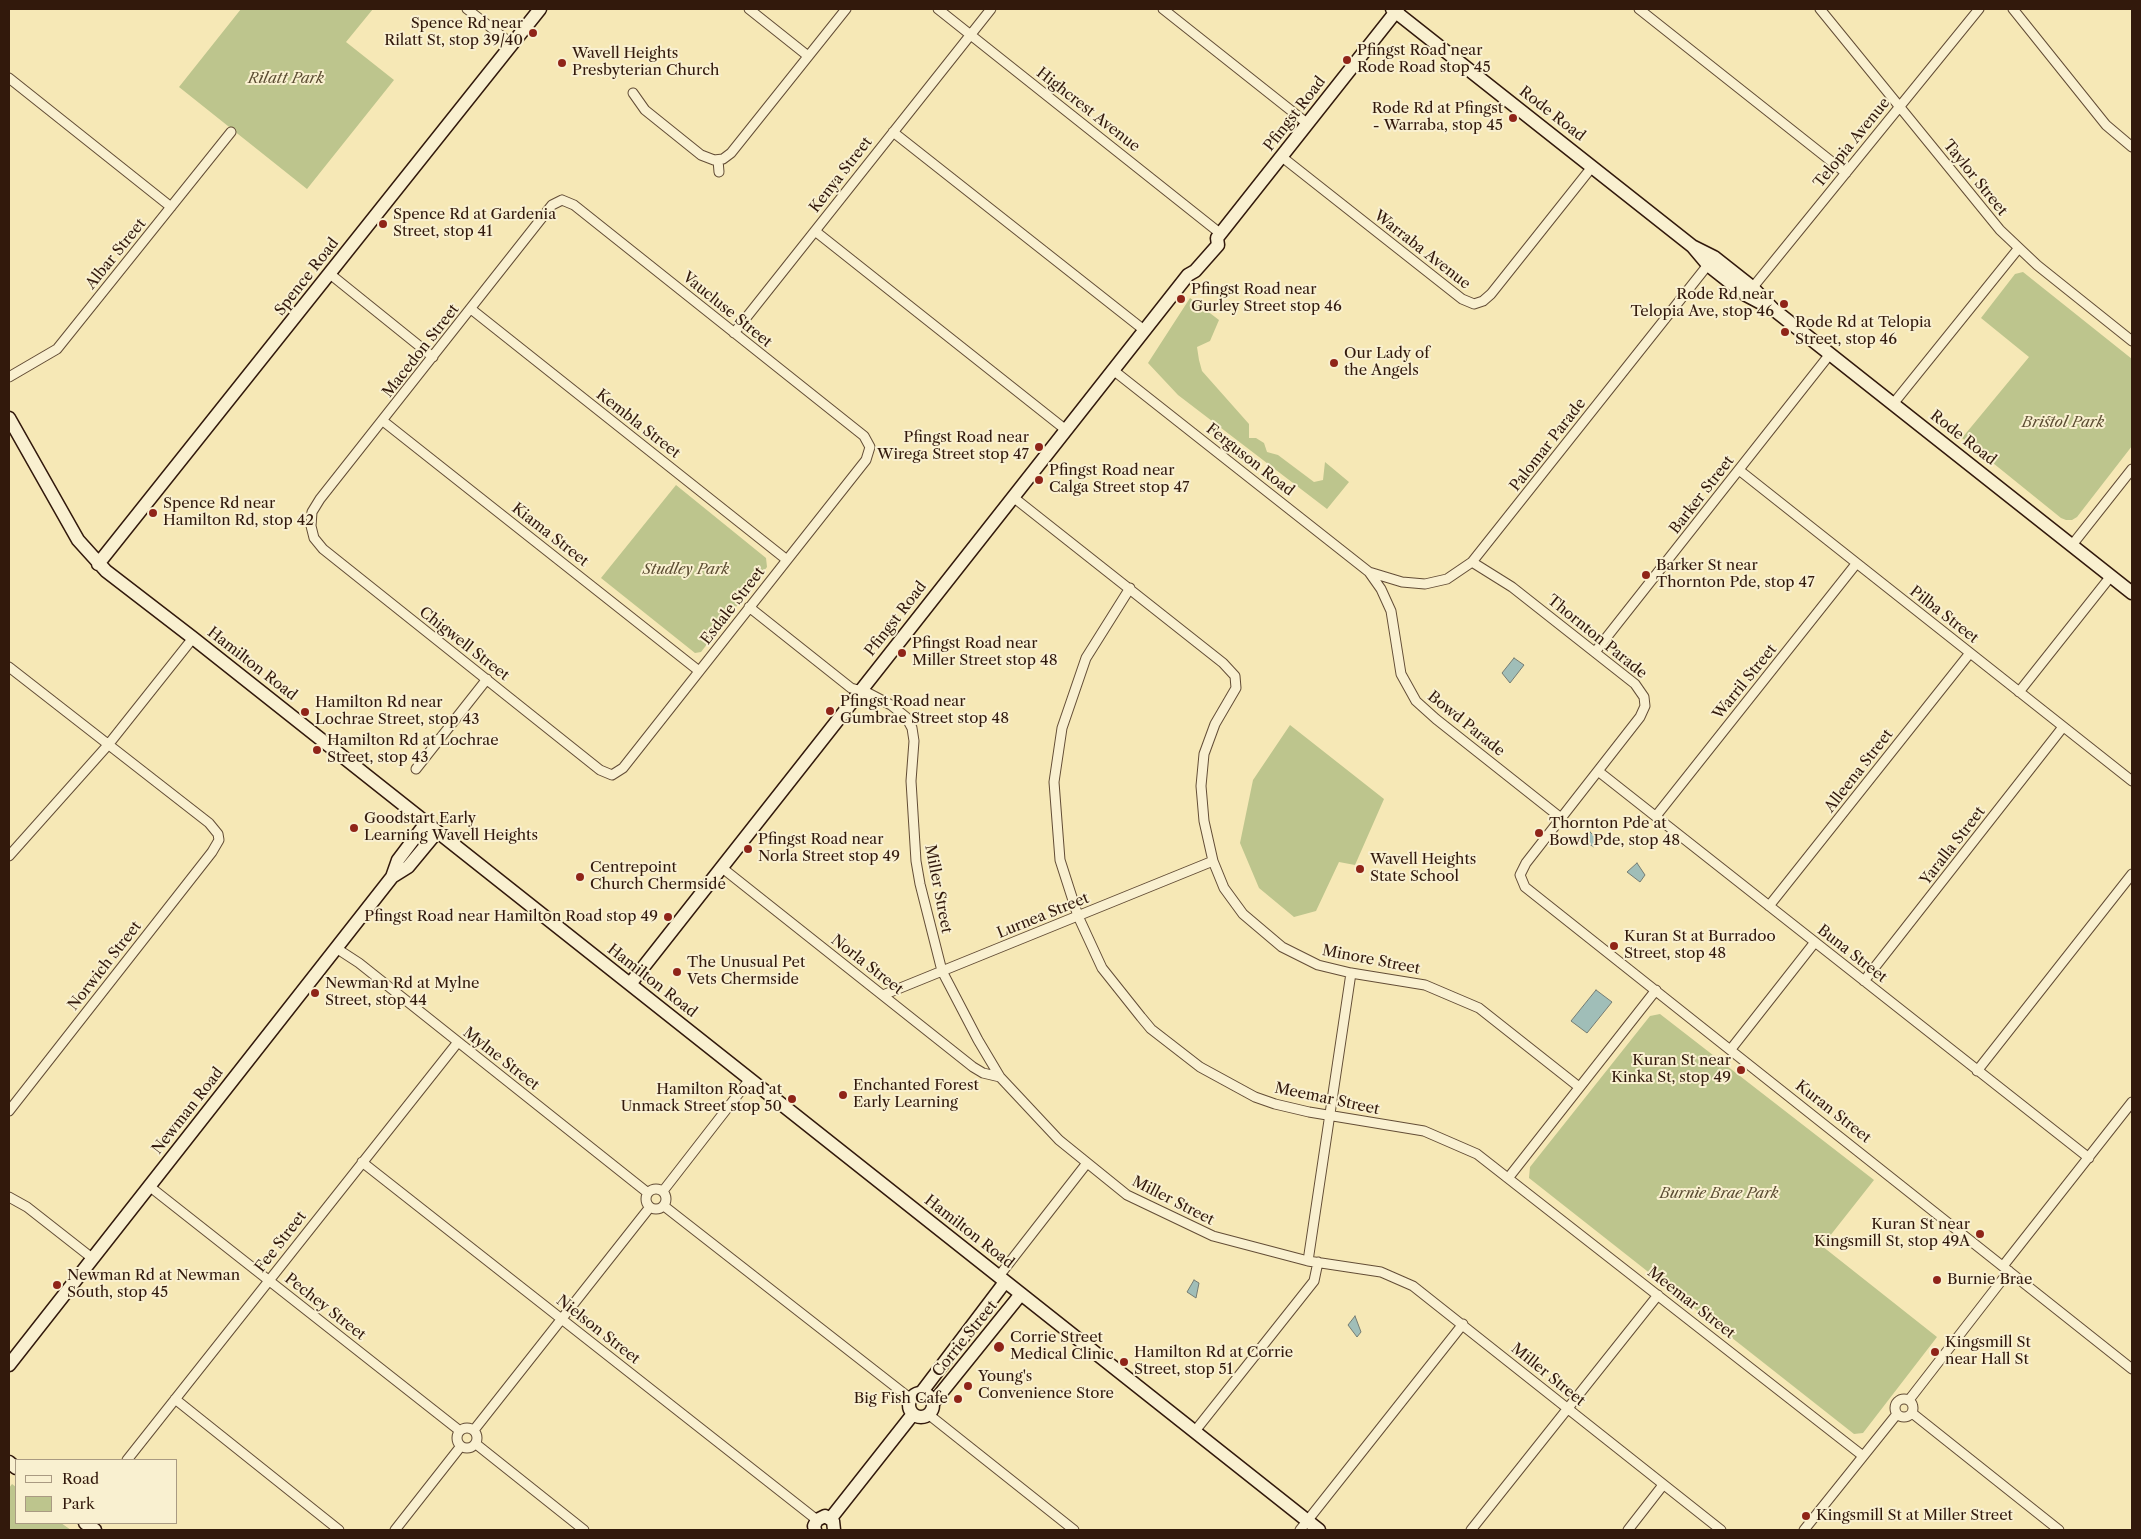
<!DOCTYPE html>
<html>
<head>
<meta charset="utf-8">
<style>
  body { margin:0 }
  #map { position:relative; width:2141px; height:1539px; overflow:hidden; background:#f6e8b6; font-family:"Libre Caslon Text",serif }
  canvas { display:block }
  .frame { position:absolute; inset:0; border:10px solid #32190c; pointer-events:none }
  .legend { position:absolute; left:15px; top:1459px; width:162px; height:65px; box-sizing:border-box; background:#f9f0d0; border:1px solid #a99a82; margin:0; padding:6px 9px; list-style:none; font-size:15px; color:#32190c }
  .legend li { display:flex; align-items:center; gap:10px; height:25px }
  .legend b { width:25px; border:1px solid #a99a82 }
</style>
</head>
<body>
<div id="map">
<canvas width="2141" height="1539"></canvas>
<div class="frame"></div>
<ul class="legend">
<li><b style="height:6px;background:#f9f0d0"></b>Road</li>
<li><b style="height:14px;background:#bdc58d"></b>Park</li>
</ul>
</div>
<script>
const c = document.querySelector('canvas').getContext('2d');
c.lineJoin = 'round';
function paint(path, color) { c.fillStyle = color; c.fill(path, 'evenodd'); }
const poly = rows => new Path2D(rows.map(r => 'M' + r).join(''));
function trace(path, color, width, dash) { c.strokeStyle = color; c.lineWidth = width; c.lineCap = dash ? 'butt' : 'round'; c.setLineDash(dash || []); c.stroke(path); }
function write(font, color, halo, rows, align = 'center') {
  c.font = font + ' "Libre Caslon Text",serif'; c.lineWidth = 4; c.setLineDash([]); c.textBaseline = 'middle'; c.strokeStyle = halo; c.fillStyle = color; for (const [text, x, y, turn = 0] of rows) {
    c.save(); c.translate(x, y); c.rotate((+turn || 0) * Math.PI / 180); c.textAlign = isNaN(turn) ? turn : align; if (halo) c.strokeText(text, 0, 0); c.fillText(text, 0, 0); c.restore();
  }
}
const green = poly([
  [241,9,373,9,346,42,394,80,307,189,179,87],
  [2023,272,2132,359,2132,446,2077,517,2072,520,2066,520,2061,518,1962,438,2029,357,1981,318,2015,274],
  [1190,298,1219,320,1210,341,1197,347,1199,360,1202,371,1249,424,1249,438,1256,438,1264,443,1267,452,1278,455,1314,482,1323,480,1325,462,1349,482,1327,509,1178,395,1148,363],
  [676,485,766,558,767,567,701,652,695,653,601,578],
  [1290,725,1384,799,1355,865,1339,862,1316,911,1294,917,1259,888,1240,843,1253,780],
  [1660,1014,1874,1180,1822,1246,1937,1337,1863,1433,1854,1434,1529,1178,1530,1167,1650,1016],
  [12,1484,16,1487,16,1523,61,1523,71,1530,9,1530,9,1488]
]);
const water = poly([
  [1514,658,1524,665,1510,683,1502,673,1514,658],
  [1590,832,1599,840,1594,847,1585,842,1590,832],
  [1637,863,1645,875,1640,882,1627,872,1637,863],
  [1596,990,1612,1002,1587,1033,1571,1021,1596,990],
  [1194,1280,1199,1283,1196,1298,1187,1292,1194,1280],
  [1355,1316,1361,1332,1357,1337,1348,1325,1355,1316]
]);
const street = poly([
  [467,9,512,44],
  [749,9,808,56],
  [938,9,1221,234],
  [1163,9,1308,124],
  [1639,9,1846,173],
  [1820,9,2000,230,2037,265,2132,341],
  [2013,9,2106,125,2132,147],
  [9,78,171,207],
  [633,93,645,110,701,155,714,160,723,159,731,153,846,9],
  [893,132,1144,330],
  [1282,157,1462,299,1474,304,1483,301,1491,294,1592,167],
  [718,160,719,172],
  [562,200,574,205,864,436,870,447,866,460,787,560,623,768,612,775,600,770,323,549,314,538,311,526,312,512,320,499,552,205,562,200],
  [815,231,1066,430],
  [330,274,433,357],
  [1749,292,1979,9],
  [471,309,787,560],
  [734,333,991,9],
  [1113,370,1369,572,1381,589,1391,611,1401,674,1416,701,1436,719,1561,818],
  [9,377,57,349,231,132],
  [1893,404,2018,249],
  [383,421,699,671],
  [1739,470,2132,781],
  [1013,497,1223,663,1235,676,1236,688,1215,724,1204,754,1201,786,1204,821,1213,861,1224,888,1243,914,1282,947,1318,965,1351,973,1425,985,1479,1008,1579,1087],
  [2072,545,2132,469],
  [1472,562,1512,587,1635,684,1644,697,1645,706,1640,717,1526,863,1520,875,1525,887,2132,1369],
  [1369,572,1402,582,1425,584,1447,579,1472,562,1711,261],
  [1130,588,1086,658,1062,728,1054,782,1060,860,1078,916,1102,968,1141,1017,1151,1029,1200,1067,1255,1097,1275,1104,1309,1112,1424,1131,1477,1154,1863,1456],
  [749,607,851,688,868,693,891,705,906,717,912,728,914,741,911,781,916,861,920,884,942,971,978,1040,1000,1077,1059,1140,1127,1195,1213,1236,1308,1261,1381,1272,1413,1286,1721,1530],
  [1595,652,1830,354],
  [9,667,209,823,218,834,219,840,212,852,9,1111],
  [2019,692,2111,576],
  [416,769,487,679],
  [1598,771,2089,1158],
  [1656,816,1856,564],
  [9,856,108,745,193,638],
  [721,867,973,1067,983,1073,1000,1077],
  [1769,906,1970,653],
  [336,948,359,963,648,1193],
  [1864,981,2063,727],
  [883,995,1213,861],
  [1731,1049,1815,942],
  [1977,1071,2132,874],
  [362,1162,817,1520],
  [1509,1177,1656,990],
  [149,1186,460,1431],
  '646 1199a10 10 0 1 1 20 0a10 10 0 1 1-20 0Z',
  [663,1191,750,1079],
  [9,1197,27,1207,92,1258],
  [664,1206,911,1399],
  [1308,1261,1351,973],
  [2003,1266,2132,1102],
  [999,1276,1087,1163],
  '1895 1408a9 9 0 1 1 18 0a9 9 0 1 1-18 0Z',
  [175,1399,339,1530],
  [1909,1400,2009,1271],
  [1912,1413,2059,1530],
  [928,1414,1074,1530],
  '457 1438a10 10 0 1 1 20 0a10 10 0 1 1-20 0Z',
  [474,1430,650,1207],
  [1195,1431,1314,1281,1318,1262],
  [476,1444,584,1530],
  [127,1460,458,1042],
  [395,1530,461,1446],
  [1300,1530,1463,1324],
  [1471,1530,1658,1295],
  [1628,1530,1663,1485],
  [1804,1530,1897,1414]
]);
const secondary = poly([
  [1392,9,1692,246,1708,265,1746,295,1763,304],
  [1692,246,1714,257,1752,287,1773,309,2132,593],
  [9,418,78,540,106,571,193,638,1319,1530],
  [98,564,540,9],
  [392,877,408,867,437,832],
  [630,984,1188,275,1195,271,1218,245,1217,238,1398,9],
  [9,1365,392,877,398,860,426,823],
  [921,1393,1005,1282],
  '909 1405a12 12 0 1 1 24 0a12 12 0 1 1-24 0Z',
  [933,1403,1021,1294],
  [9,1462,16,1468],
  [831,1518,913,1414],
  [85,1523,95,1530],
  [815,1530,814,1526,817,1520,825,1516,833,1521,834,1530]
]);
const markers = [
  [533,33,5,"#8f2418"],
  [1347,60,5,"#8f2418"],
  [562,63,5,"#8f2418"],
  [1513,118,5,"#8f2418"],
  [383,224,5,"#8f2418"],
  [1181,299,5,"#8f2418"],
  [1784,304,5,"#8f2418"],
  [1785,332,5,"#8f2418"],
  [1334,363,5,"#8f2418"],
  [1039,447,5,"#8f2418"],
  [1039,480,5,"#8f2418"],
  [153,513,5,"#8f2418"],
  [1646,575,5,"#8f2418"],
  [902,653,5,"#8f2418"],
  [830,711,5,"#8f2418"],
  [305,712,5,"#8f2418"],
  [317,750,5,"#8f2418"],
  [354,828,5,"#8f2418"],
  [1539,833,5,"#8f2418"],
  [748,849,5,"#8f2418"],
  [1360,869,5,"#8f2418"],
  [580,877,5,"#8f2418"],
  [668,917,5,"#8f2418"],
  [1614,946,5,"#8f2418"],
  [677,972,5,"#8f2418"],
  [315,993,5,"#8f2418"],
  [1741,1070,5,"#8f2418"],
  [843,1095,5,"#8f2418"],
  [792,1099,5,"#8f2418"],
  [1980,1234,5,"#8f2418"],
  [1937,1280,5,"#8f2418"],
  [57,1285,5,"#8f2418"],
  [999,1347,6,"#8f2418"],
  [1935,1352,5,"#8f2418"],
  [1124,1362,5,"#8f2418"],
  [968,1386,5,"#8f2418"],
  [958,1399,5,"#8f2418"],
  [1806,1516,5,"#8f2418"]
];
const poiNames = [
  ["Spence Rd near",523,24,"right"],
  ["Rilatt St, stop 39/40",523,41,"right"],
  ["Pfingst Road near",1357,51],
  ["Rode Road stop 45",1357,68],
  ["Wavell Heights",572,54],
  ["Presbyterian Church",572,71],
  ["Rode Rd at Pfingst",1503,109,"right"],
  ["- Warraba, stop 45",1503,126,"right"],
  ["Spence Rd at Gardenia",393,215],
  ["Street, stop 41",393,232],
  ["Pfingst Road near",1191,290],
  ["Gurley Street stop 46",1191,307],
  ["Rode Rd near",1774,295,"right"],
  ["Telopia Ave, stop 46",1774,312,"right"],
  ["Rode Rd at Telopia",1795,323],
  ["Street, stop 46",1795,340],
  ["Our Lady of",1344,354],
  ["the Angels",1344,371],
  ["Pfingst Road near",1029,438,"right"],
  ["Wirega Street stop 47",1029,455,"right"],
  ["Pfingst Road near",1049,471],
  ["Calga Street stop 47",1049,488],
  ["Spence Rd near",163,504],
  ["Hamilton Rd, stop 42",163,521],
  ["Barker St near",1656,566],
  ["Thornton Pde, stop 47",1656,583],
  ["Pfingst Road near",912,644],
  ["Miller Street stop 48",912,661],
  ["Pfingst Road near",840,702],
  ["Gumbrae Street stop 48",840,719],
  ["Hamilton Rd near",315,703],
  ["Lochrae Street, stop 43",315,720],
  ["Hamilton Rd at Lochrae",327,741],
  ["Street, stop 43",327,758],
  ["Goodstart Early",364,819],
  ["Learning Wavell Heights",364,836],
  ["Thornton Pde at",1549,824],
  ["Bowd Pde, stop 48",1549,841],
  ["Pfingst Road near",758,840],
  ["Norla Street stop 49",758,857],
  ["Wavell Heights",1370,860],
  ["State School",1370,877],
  ["Centrepoint",590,868],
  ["Church Chermside",590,885],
  ["Pfingst Road near Hamilton Road stop 49",658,917,"right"],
  ["Kuran St at Burradoo",1624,937],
  ["Street, stop 48",1624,954],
  ["The Unusual Pet",687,963],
  ["Vets Chermside",687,980],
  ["Newman Rd at Mylne",325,984],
  ["Street, stop 44",325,1001],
  ["Kuran St near",1731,1061,"right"],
  ["Kinka St, stop 49",1731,1078,"right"],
  ["Enchanted Forest",853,1086],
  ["Early Learning",853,1103],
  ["Hamilton Road at",782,1090,"right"],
  ["Unmack Street stop 50",782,1107,"right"],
  ["Kuran St near",1970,1225,"right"],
  ["Kingsmill St, stop 49A",1970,1242,"right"],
  ["Newman Rd at Newman",67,1276],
  ["South, stop 45",67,1293],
  ["Burnie Brae",1947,1280],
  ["Corrie Street",1010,1338],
  ["Medical Clinic",1010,1355],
  ["Kingsmill St",1945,1343],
  ["near Hall St",1945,1360],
  ["Hamilton Rd at Corrie",1134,1353],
  ["Street, stop 51",1134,1370],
  ["Young's",978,1377],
  ["Convenience Store",978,1394],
  ["Big Fish Cafe",948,1399,"right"],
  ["Kingsmill St at Miller Street",1816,1516]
];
const parkNames = [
  ["Rilatt Park",286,79],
  ["Bristol Park",2063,423],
  ["Studley Park",686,570],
  ["Burnie Brae Park",1719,1194]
];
const streetNames = [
  ["Highcrest Avenue",1088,110,38],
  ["Pfingst Road",1295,114,-52],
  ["Rode Road",1552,114,38],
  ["Telopia Avenue",1852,143,-51],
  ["Kenya Street",841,175,-52],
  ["Taylor Street",1975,178,51],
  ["Warraba Avenue",1422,250,38],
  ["Albar Street",116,254,-51],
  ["Spence Road",307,277,-52],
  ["Vaucluse Street",727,310,39],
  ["Macedon Street",421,351,-52],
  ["Kembla Street",638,424,38],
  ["Rode Road",1963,438,38],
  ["Palomar Parade",1548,445,-52],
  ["Ferguson Road",1250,460,38],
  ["Barker Street",1702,495,-52],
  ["Kiama Street",550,535,38],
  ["Esdale Street",733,606,-52],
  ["Pilba Street",1944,615,38],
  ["Pfingst Road",896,619,-52],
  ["Thornton Parade",1597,637,39],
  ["Chigwell Street",464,644,38],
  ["Hamilton Road",252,664,38],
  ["Warril Street",1745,682,-51],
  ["Bowd Parade",1466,724,39],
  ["Alleena Street",1859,771,-52],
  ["Yaralla Street",1953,846,-52],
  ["Miller Street",938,889,79],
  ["Lurnea Street",1043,916,-22],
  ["Buna Street",1852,954,38],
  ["Minore Street",1371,960,11],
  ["Norla Street",867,965,38],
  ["Norwich Street",105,966,-52],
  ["Hamilton Road",652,981,38],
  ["Mylne Street",501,1059,38],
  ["Meemar Street",1327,1099,12],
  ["Newman Road",188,1111,-52],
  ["Kuran Street",1833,1112,38],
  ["Miller Street",1173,1201,27],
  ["Hamilton Road",969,1232,38],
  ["Fee Street",281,1242,-52],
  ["Meemar Street",1691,1303,38],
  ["Pechey Street",325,1307,38],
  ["Nielson Street",598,1330,38],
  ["Corrie Street",965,1339,-51],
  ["Miller Street",1548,1375,39]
];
paint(green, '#bdc58d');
paint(water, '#a0beb8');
trace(water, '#747c73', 1);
trace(street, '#634d36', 11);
trace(secondary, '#32190c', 15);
trace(street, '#f9f0d0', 9);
trace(secondary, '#f9f0d0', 12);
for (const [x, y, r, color] of markers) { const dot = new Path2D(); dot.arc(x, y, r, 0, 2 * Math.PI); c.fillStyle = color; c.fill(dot); trace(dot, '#f9f0d0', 2); }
write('15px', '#32190c', '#f9f0d0', poiNames, 'left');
write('italic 15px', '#5c4d33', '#f9f0d0', parkNames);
write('15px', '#32190c', '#f9f0d0', streetNames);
</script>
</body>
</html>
